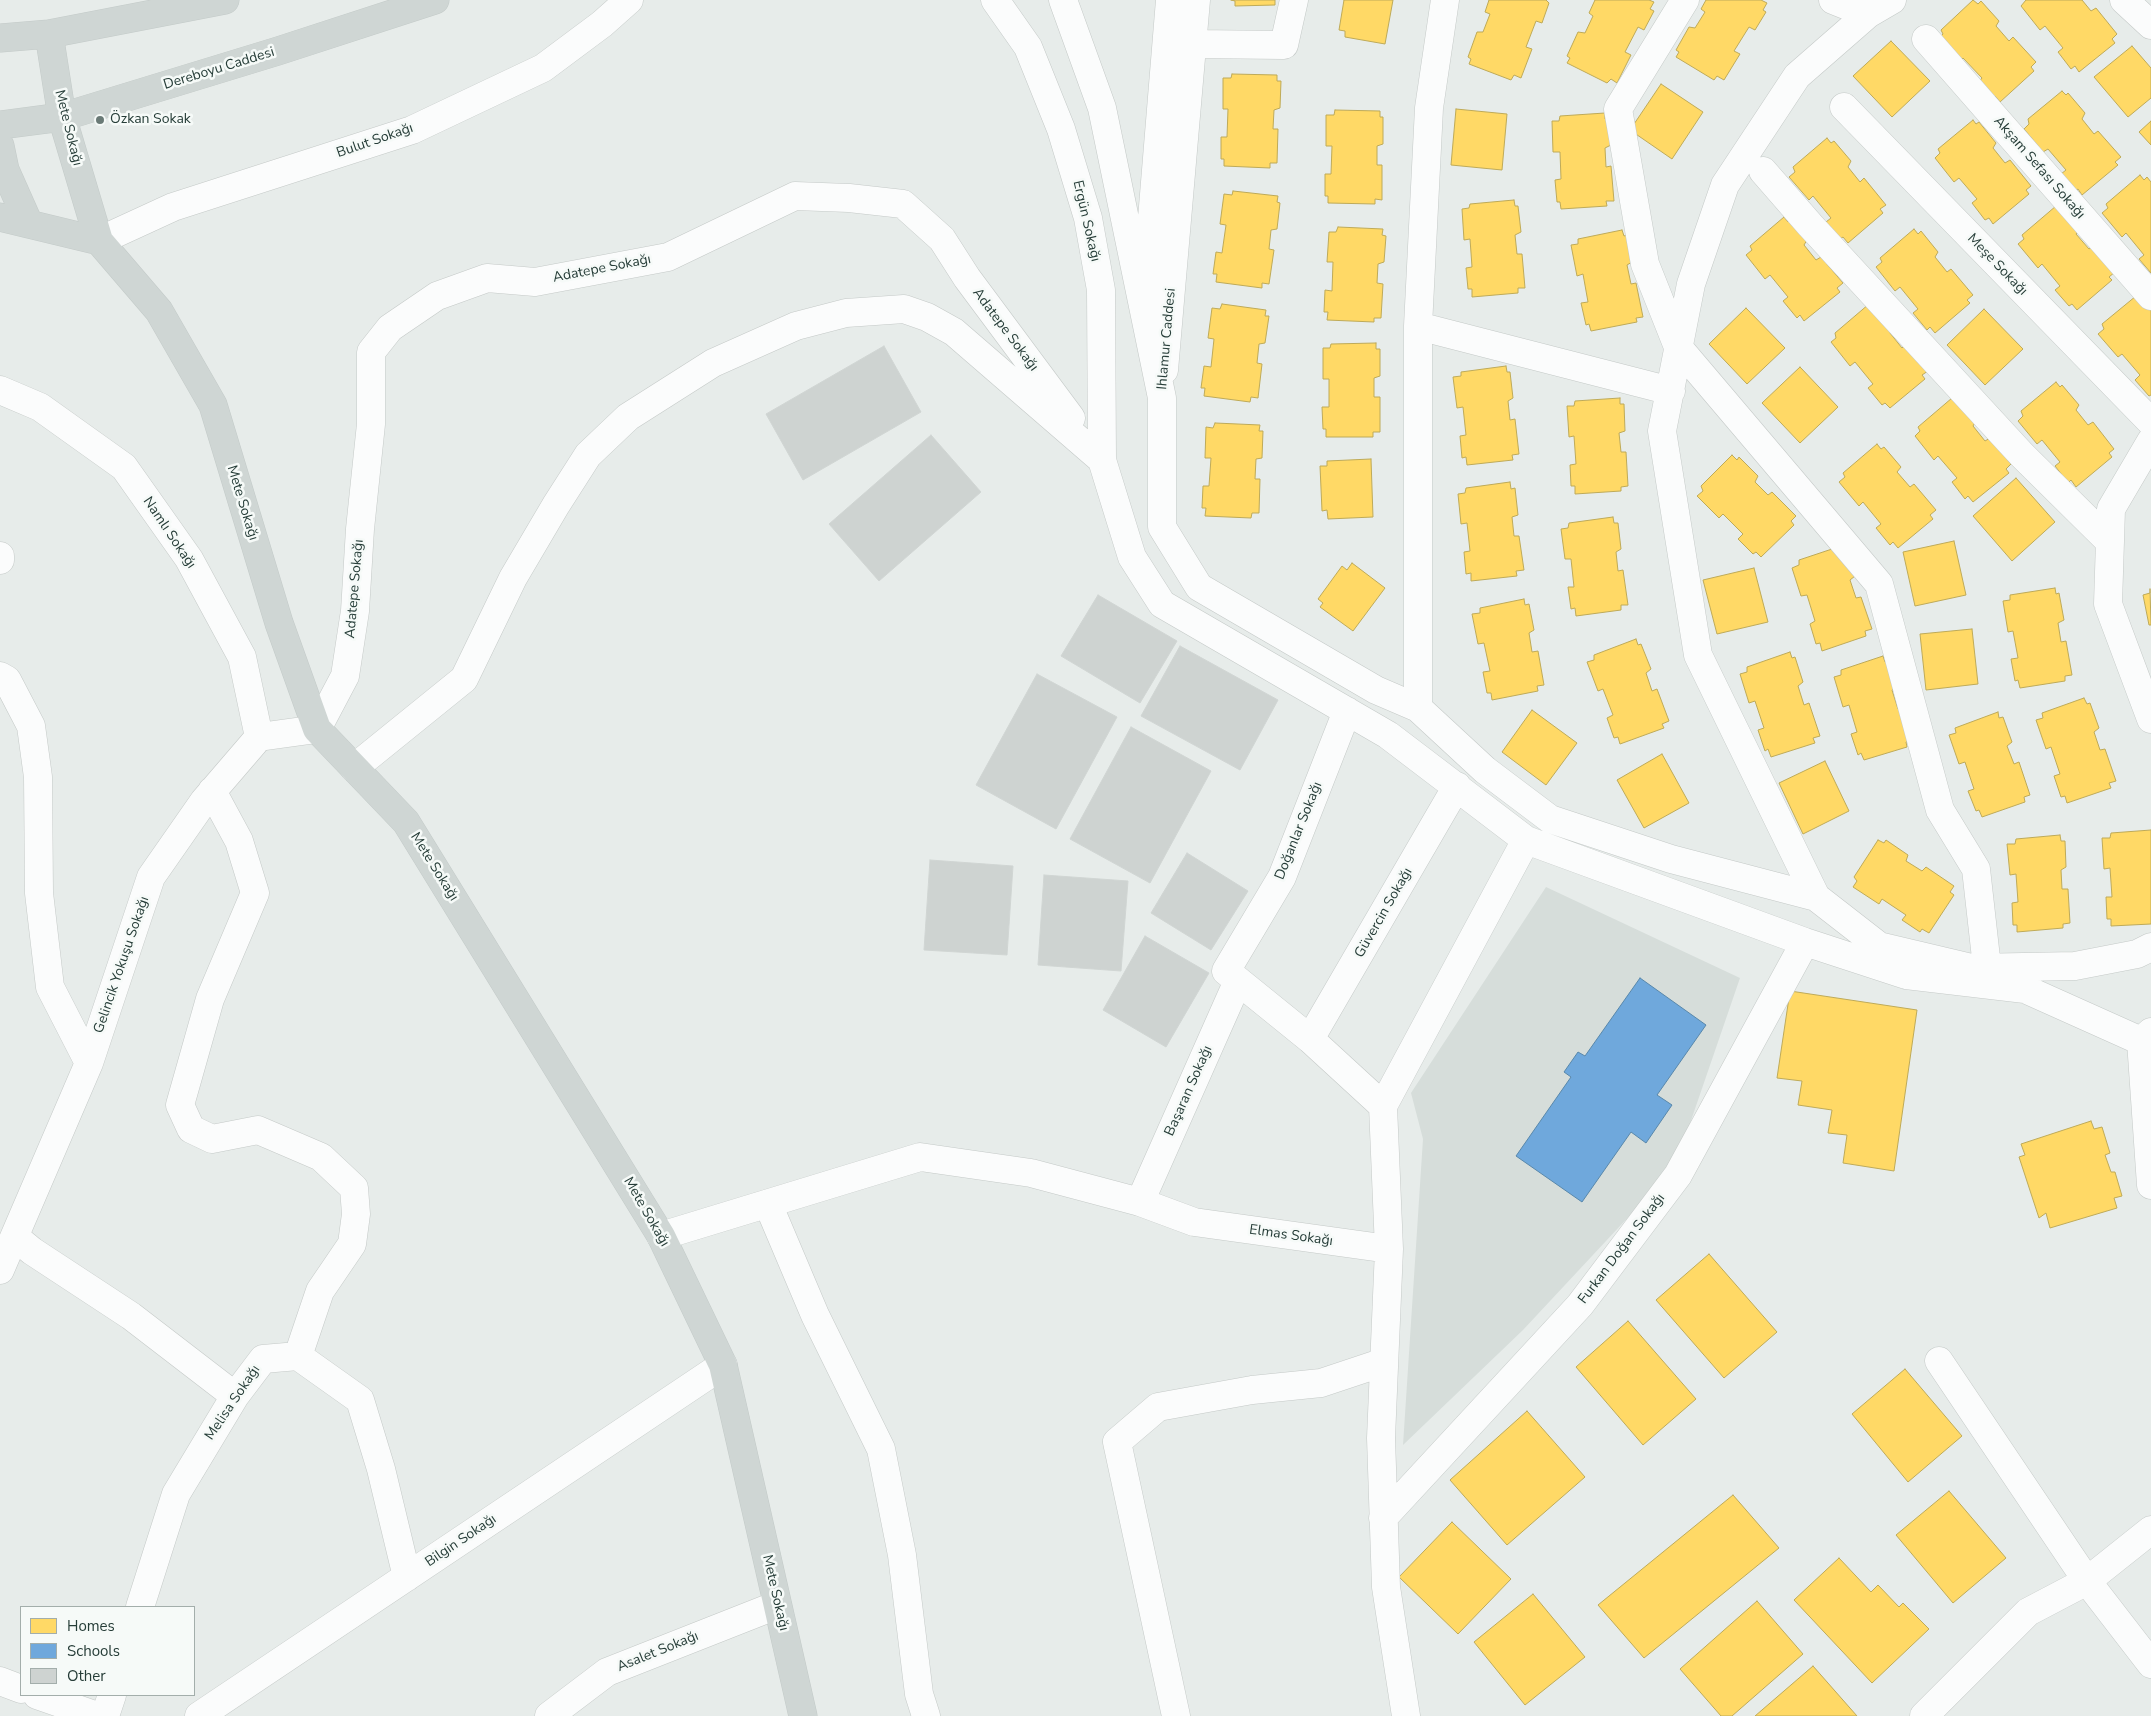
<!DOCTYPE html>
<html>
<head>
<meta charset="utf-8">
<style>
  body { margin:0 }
  #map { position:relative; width:2151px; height:1716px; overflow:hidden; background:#e7ecea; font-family:"Nunito Sans",sans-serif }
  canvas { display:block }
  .legend { position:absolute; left:20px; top:1606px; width:175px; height:90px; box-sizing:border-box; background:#f6faf8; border:1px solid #a3aeab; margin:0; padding:6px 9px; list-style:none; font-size:15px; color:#263d38 }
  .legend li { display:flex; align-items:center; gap:10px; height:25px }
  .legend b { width:25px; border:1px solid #a3aeab }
</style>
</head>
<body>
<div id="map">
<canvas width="2151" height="1716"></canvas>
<ul class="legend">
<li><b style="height:14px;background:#ffd966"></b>Homes</li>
<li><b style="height:14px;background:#6fa8dc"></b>Schools</li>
<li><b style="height:14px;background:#ced3d1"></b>Other</li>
</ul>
</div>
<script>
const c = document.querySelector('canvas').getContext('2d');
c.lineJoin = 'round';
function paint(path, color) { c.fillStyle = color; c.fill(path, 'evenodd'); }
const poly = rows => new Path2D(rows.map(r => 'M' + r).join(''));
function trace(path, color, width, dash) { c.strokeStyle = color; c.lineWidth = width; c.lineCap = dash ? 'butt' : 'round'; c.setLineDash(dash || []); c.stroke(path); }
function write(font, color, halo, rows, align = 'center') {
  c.font = font + ' "Nunito Sans",sans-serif'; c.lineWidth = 5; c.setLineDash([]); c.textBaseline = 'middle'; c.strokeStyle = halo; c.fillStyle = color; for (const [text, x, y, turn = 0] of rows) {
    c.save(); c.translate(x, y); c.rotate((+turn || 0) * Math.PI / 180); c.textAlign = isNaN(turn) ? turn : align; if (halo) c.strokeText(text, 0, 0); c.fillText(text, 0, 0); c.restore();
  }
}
const built = poly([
  [1546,887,1740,978,1675,1167,1523,1330,1403,1445,1423,1139,1411,1093]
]);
const homes = poly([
  [1231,0,1275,0,1275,5,1235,6,1235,1,1231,0],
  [1344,0,1393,0,1385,44,1345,37,1345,31,1339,30,1344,0],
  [1489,0,1546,0,1549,3,1542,23,1536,21,1526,47,1532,49,1521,78,1514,75,1511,80,1469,64,1471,59,1468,57,1477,32,1483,32,1490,14,1485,12,1489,0],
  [1595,0,1649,0,1654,2,1650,9,1654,11,1644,30,1638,27,1625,52,1631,55,1617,83,1611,79,1607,83,1567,63,1570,58,1567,56,1578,32,1585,33,1593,16,1589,13,1595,0],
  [1706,0,1761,0,1767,3,1763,10,1766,12,1755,30,1749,27,1734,51,1740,54,1724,80,1717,76,1714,80,1676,57,1679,52,1676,50,1689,27,1695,28,1705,12,1701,9,1706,0],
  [1973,0,1978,4,1981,1,1999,21,1996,26,2009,41,2013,37,2036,62,2031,67,2034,71,2000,102,1995,96,1992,99,1978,83,1982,78,1963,58,1959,62,1938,39,1943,34,1941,30,1973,0],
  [2026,0,2082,0,2091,11,2096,8,2117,34,2112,39,2115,43,2079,72,2075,66,2071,69,2058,52,2063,48,2045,26,2040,30,2021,6,2026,0],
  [1891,41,1930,81,1892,117,1853,76,1891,41],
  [2132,46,2151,68,2151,98,2128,117,2094,77,2132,46],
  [1232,74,1277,75,1277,81,1281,81,1280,108,1274,110,1273,129,1278,129,1277,163,1270,163,1270,168,1224,166,1224,159,1221,159,1221,137,1227,137,1228,109,1223,109,1223,78,1231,78,1232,74],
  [1661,84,1703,112,1672,159,1630,130,1661,84],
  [2062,91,2066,95,2068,93,2085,113,2082,119,2094,134,2098,131,2121,157,2115,162,2118,165,2082,195,2078,189,2075,191,2061,174,2066,170,2048,149,2043,152,2024,129,2029,124,2028,119,2062,91],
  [1456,109,1507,114,1502,170,1451,165,1456,109],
  [1335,110,1380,111,1380,117,1383,117,1383,144,1377,146,1377,165,1382,165,1382,200,1375,199,1375,204,1328,203,1328,196,1325,196,1325,174,1331,174,1332,146,1326,146,1326,115,1334,115,1335,110],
  [1605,113,1605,119,1609,118,1611,145,1605,148,1606,167,1611,166,1614,201,1606,201,1607,206,1561,209,1560,202,1557,202,1555,180,1561,179,1560,152,1553,152,1552,121,1559,121,1560,116,1605,113],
  [1973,120,1976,124,1979,122,1996,143,1993,148,2005,163,2010,160,2031,186,2026,190,2029,194,1993,224,1989,218,1985,220,1972,203,1977,199,1959,178,1954,182,1935,158,1940,153,1938,149,1973,120],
  [2151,121,2151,145,2139,132,2151,121],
  [1827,138,1831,143,1834,141,1851,161,1848,167,1860,182,1864,178,1886,205,1880,209,1883,213,1848,243,1843,237,1840,239,1826,222,1831,218,1813,196,1809,200,1789,177,1795,172,1793,167,1827,138],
  [2140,175,2144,180,2147,177,2151,182,2151,273,2139,259,2144,255,2126,233,2122,237,2102,213,2108,208,2106,204,2140,175],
  [1233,191,1278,196,1277,202,1280,203,1277,229,1271,230,1269,249,1274,250,1269,284,1262,283,1262,288,1216,282,1217,274,1213,274,1216,252,1222,253,1226,225,1220,224,1224,194,1232,195,1233,191],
  [1514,200,1515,206,1518,206,1521,232,1515,235,1517,254,1522,254,1525,288,1518,288,1518,293,1472,297,1472,289,1468,289,1466,268,1472,267,1470,239,1464,240,1462,209,1469,208,1470,204,1514,200],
  [2056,206,2080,229,2076,234,2089,249,2093,246,2115,272,2109,277,2112,280,2077,310,2072,304,2069,306,2055,290,2060,286,2042,264,2038,268,2018,244,2024,239,2022,235,2056,206],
  [1784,217,1788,222,1790,219,1807,240,1804,245,1816,260,1821,257,1843,283,1837,288,1840,292,1804,321,1800,315,1797,318,1783,301,1788,297,1770,275,1765,279,1746,255,1752,250,1750,246,1784,217],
  [1338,227,1383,229,1382,235,1386,236,1384,262,1378,264,1377,283,1383,284,1381,318,1374,318,1374,322,1327,320,1328,312,1324,312,1325,290,1332,291,1333,262,1327,262,1329,232,1336,232,1338,227],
  [1914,229,1918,234,1921,231,1938,252,1935,257,1947,272,1951,269,1973,295,1967,300,1970,303,1935,333,1930,327,1927,330,1913,313,1918,309,1900,287,1895,291,1876,267,1882,262,1880,258,1914,229],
  [1622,230,1624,236,1627,235,1632,262,1627,265,1631,284,1636,283,1643,317,1636,318,1637,322,1591,331,1589,324,1586,325,1581,303,1588,302,1583,274,1577,276,1571,245,1578,244,1578,239,1622,230],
  [2136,296,2151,308,2151,395,2149,396,2135,380,2140,375,2122,354,2118,357,2098,334,2104,329,2102,324,2136,296],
  [1222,304,1266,310,1265,316,1269,316,1265,343,1259,344,1257,363,1262,364,1258,398,1251,397,1250,402,1204,396,1205,388,1201,388,1204,366,1211,367,1214,339,1208,338,1212,308,1220,309,1222,304],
  [1869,304,1893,327,1890,333,1902,348,1906,344,1928,371,1922,375,1925,379,1890,408,1885,403,1882,405,1868,388,1873,384,1855,362,1850,366,1831,342,1836,338,1835,333,1869,304],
  [1746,308,1785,348,1747,384,1709,344,1746,308],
  [1984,309,2023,349,1985,385,1947,345,1984,309],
  [1376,343,1376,349,1380,349,1380,376,1374,378,1374,397,1380,397,1380,432,1373,432,1373,437,1326,437,1326,429,1323,429,1322,407,1329,407,1329,379,1323,379,1323,348,1330,348,1331,344,1376,343],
  [1506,366,1507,372,1510,372,1513,398,1508,401,1510,420,1515,419,1519,454,1512,455,1513,460,1467,465,1466,457,1462,458,1460,436,1466,435,1463,407,1457,408,1453,377,1461,376,1461,372,1506,366],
  [1800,367,1838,407,1800,443,1762,403,1800,367],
  [2056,382,2060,387,2062,385,2079,405,2076,410,2088,425,2093,422,2114,449,2109,453,2112,457,2076,487,2071,480,2068,483,2055,466,2060,462,2042,440,2037,444,2018,421,2023,416,2021,411,2056,382],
  [1620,398,1620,404,1624,404,1625,431,1619,433,1621,452,1626,452,1628,486,1621,487,1621,491,1575,494,1575,486,1571,486,1570,465,1576,464,1574,436,1569,437,1567,406,1574,406,1575,401,1620,398],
  [1952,398,1976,421,1973,426,1985,441,1990,438,2011,464,2006,469,2009,473,1973,502,1968,496,1965,499,1952,482,1957,478,1938,456,1934,460,1915,436,1920,431,1918,427,1952,398],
  [1215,423,1260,425,1259,431,1263,431,1262,458,1256,459,1255,479,1260,479,1259,513,1252,513,1251,518,1205,516,1206,508,1202,508,1203,486,1209,486,1211,458,1205,458,1206,427,1213,428,1215,423],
  [1877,444,1881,449,1884,447,1901,467,1897,472,1910,487,1914,484,1936,510,1930,515,1933,519,1898,548,1893,542,1890,545,1876,528,1881,524,1863,502,1859,506,1839,482,1845,477,1843,473,1877,444],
  [1732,455,1737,460,1739,457,1758,476,1755,482,1768,495,1772,492,1796,516,1791,521,1794,525,1761,557,1756,552,1753,554,1738,539,1743,534,1723,514,1719,518,1697,496,1703,491,1701,486,1732,455],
  [1371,459,1373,517,1328,519,1327,510,1322,511,1320,466,1327,466,1327,461,1371,459],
  [2016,478,2055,522,2012,561,1973,516,2016,478],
  [1510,482,1511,489,1515,488,1518,515,1512,517,1514,536,1519,536,1524,570,1516,571,1517,576,1471,581,1471,573,1466,574,1464,552,1470,551,1467,523,1461,524,1458,494,1465,493,1466,488,1510,482],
  [1613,517,1614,523,1618,523,1621,549,1616,552,1618,571,1623,570,1628,605,1621,605,1621,610,1576,616,1575,608,1571,609,1568,587,1574,587,1571,559,1565,559,1561,529,1568,528,1569,523,1613,517],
  [1954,541,1966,595,1915,606,1903,552,1954,541],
  [1841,546,1855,576,1850,580,1856,598,1861,597,1872,629,1865,631,1866,636,1822,651,1820,643,1816,644,1810,624,1815,621,1807,595,1801,596,1792,568,1799,565,1799,560,1841,546],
  [1352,563,1385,588,1353,631,1320,607,1323,603,1318,599,1342,566,1347,570,1352,563],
  [1754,568,1768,622,1717,634,1703,580,1754,568],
  [2055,588,2056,594,2059,593,2064,620,2058,623,2061,642,2066,641,2072,675,2065,676,2065,681,2020,688,2018,680,2015,681,2011,659,2018,658,2013,631,2008,632,2003,601,2010,600,2010,595,2055,588],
  [2150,589,2151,625,2149,625,2143,595,2150,593,2150,589],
  [1524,599,1525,605,1529,604,1534,630,1529,633,1532,652,1538,651,1544,685,1537,686,1538,691,1492,700,1491,693,1487,693,1483,672,1490,671,1484,643,1478,644,1472,614,1480,613,1480,608,1524,599],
  [1972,629,1978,684,1926,690,1920,634,1972,629],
  [1636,639,1638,645,1641,644,1651,669,1646,673,1652,691,1657,689,1669,721,1662,724,1664,728,1620,744,1618,737,1614,738,1607,718,1613,715,1603,689,1598,691,1587,662,1594,660,1594,655,1636,639],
  [1790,652,1792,658,1795,657,1803,682,1798,686,1804,705,1809,703,1820,736,1813,738,1815,743,1771,757,1768,749,1765,751,1758,730,1764,728,1755,701,1749,703,1740,674,1747,672,1747,667,1790,652],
  [1883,656,1885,662,1889,661,1897,687,1892,690,1898,709,1902,707,1913,740,1906,742,1907,747,1864,760,1861,753,1858,755,1851,734,1857,732,1849,705,1843,707,1834,677,1841,675,1841,670,1883,656],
  [2084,698,2087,704,2090,703,2099,728,2094,732,2100,750,2105,749,2116,781,2109,783,2111,788,2067,803,2065,796,2061,797,2054,776,2060,774,2051,747,2046,749,2036,720,2043,718,2042,713,2084,698],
  [1532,710,1577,743,1546,785,1502,752,1532,710],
  [1998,712,1999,718,2003,717,2012,742,2007,746,2014,764,2019,762,2030,795,2024,797,2025,802,1982,817,1979,810,1976,811,1968,791,1974,789,1965,762,1959,764,1949,735,1956,733,1955,728,1998,712],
  [1662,754,1689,803,1644,828,1617,780,1662,754],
  [1825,761,1849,811,1803,834,1779,783,1825,761],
  [2151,830,2151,924,2111,926,2111,919,2107,919,2106,897,2112,897,2110,868,2104,869,2102,838,2110,838,2111,833,2151,830],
  [2060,835,2061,841,2065,841,2066,867,2061,870,2062,889,2068,889,2070,923,2063,924,2063,928,2017,932,2017,925,2013,925,2012,903,2018,902,2016,874,2010,875,2007,844,2015,844,2016,839,2060,835],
  [1878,840,1884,843,1886,840,1908,855,1906,861,1922,871,1926,867,1954,886,1950,892,1954,895,1929,933,1922,929,1920,932,1902,920,1906,915,1882,899,1879,904,1853,887,1857,881,1854,877,1878,840],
  [1790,991,1917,1010,1894,1171,1843,1163,1847,1135,1828,1133,1832,1110,1798,1105,1802,1081,1777,1078,1790,991],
  [2091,1121,2094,1129,2102,1127,2110,1153,2105,1155,2111,1172,2115,1172,2122,1196,2114,1198,2117,1208,2050,1228,2046,1213,2039,1218,2019,1157,2025,1155,2021,1144,2091,1121],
  [1709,1254,1777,1332,1724,1378,1656,1300,1709,1254],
  [1628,1321,1696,1399,1643,1445,1576,1367,1628,1321],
  [1905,1369,1962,1436,1908,1482,1852,1414,1905,1369],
  [1527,1411,1585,1477,1507,1545,1450,1480,1527,1411],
  [1949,1491,2006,1558,1953,1603,1896,1535,1949,1491],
  [1733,1495,1779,1548,1644,1658,1598,1605,1733,1495],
  [1452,1522,1511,1579,1458,1634,1399,1577,1452,1522],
  [1839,1558,1871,1592,1878,1585,1899,1607,1903,1603,1929,1629,1872,1683,1794,1600,1839,1558],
  [1533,1594,1585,1657,1525,1705,1474,1642,1533,1594],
  [1757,1601,1803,1654,1732,1716,1721,1716,1680,1669,1757,1601],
  [1813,1666,1857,1716,1755,1716,1813,1666]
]);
const schools = poly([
  [1640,978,1706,1025,1657,1095,1672,1105,1646,1143,1631,1132,1582,1202,1516,1156,1571,1077,1564,1072,1578,1052,1585,1056,1640,978]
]);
const building = poly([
  [884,346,921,412,803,480,766,414,884,346],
  [931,435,981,492,879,581,829,524,931,435],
  [1098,595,1177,641,1140,703,1061,656,1098,595],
  [1180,646,1278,700,1240,770,1141,716,1180,646],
  [1037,674,1117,717,1056,829,976,785,1037,674],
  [1131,727,1211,771,1150,883,1070,839,1131,727],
  [1187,853,1248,891,1211,950,1151,913,1187,853],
  [930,860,1013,866,1007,955,924,950,930,860],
  [1044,875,1128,881,1121,971,1038,965,1044,875],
  [1145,936,1209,973,1166,1047,1103,1010,1145,936]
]);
const minor = poly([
  [995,0,1028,47,1061,129,1088,218,1101,290,1102,460],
  [1063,0,1102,108,1162,398,1162,527,1199,587,1376,690,1418,708,1485,770,1550,819,1671,859,1816,897,1879,946,1972,968,2075,966,2137,954,2151,947],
  [1685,0,1618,109,1645,264,1678,347,1879,584,1940,810,1976,869,1987,967],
  [1833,0,1868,14],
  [2124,0,2151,25],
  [1926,39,2151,296],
  [1193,44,1284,45,1294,0],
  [1844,107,2151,422],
  [1763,171,1810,225,2022,455,2110,542],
  [99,241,173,207,412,130,543,68,602,24,629,0],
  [1155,295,1151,231,1170,0],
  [1418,326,1671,391],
  [1164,370,1196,0],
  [0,390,40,407,124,467,189,559,242,657,259,737],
  [2151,441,2111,509,2108,604,2151,719],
  [0,556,0,560],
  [0,676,7,680,31,726,38,777,39,893,50,987,89,1063],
  [1418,708,1418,326,1429,108,1445,0],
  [1347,711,1282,877,1226,971,1310,1039,1383,1106,1389,1249,1381,1438,1386,1587,1406,1716],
  [354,768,464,679,513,578,556,505,588,455,628,417,713,363,796,326,846,313,904,309,927,317,954,332,1102,460,1132,557,1162,604,1388,735,1526,840,1805,942,1906,975,2025,989,2141,1041],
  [212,791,239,841,255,893,210,999,180,1105,191,1129,212,1139,258,1130,321,1157,354,1188,356,1214,352,1244,320,1291,298,1356],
  [1816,897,1698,655,1662,431,1691,284,1725,185,1797,76,1868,14,1892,0],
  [2151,1032,2141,1041,2151,1185],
  [1310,1039,1457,786],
  [1383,1106,1526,840],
  [1140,1202,1238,981],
  [768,1204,815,1315,881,1449,902,1555,919,1694,926,1716],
  [661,1236,920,1157,1031,1173,1140,1202,1194,1222,1389,1249],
  [15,1237,32,1251,131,1316,235,1396],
  [0,1270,89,1063,151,877,204,801,259,737,317,729,345,676,355,611,360,529,371,424,371,352,390,328,437,296,487,278,535,282,668,257,795,196,849,198,903,204,942,239,967,278,1071,418],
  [1939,1361,2087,1581,2151,1664],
  [1383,1518,1580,1305,1678,1175,1805,942],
  [140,1607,176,1494,235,1396,263,1359,298,1356,360,1400,381,1469,407,1577],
  [0,1681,21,1689],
  [37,1695,97,1716],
  [105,1716,112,1695],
  [199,1716,723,1365],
  [549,1716,607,1672,777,1605],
  [1176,1716,1117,1442,1158,1407,1252,1390,1321,1383,1384,1362],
  [1924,1716,2028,1612,2087,1581,2151,1530]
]);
const major = poly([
  [49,34,62,117,99,241,159,311,213,405,279,623,317,729,406,822,661,1236,723,1365,803,1716],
  [0,38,49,34,225,0],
  [0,125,62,117,278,51,435,0],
  [0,146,5,170,29,224],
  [0,217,99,241]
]);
const markers = [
  [100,120,5,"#6a7a76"]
];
const streetNames = [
  ["Dereboyu Caddesi",219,69,-17],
  ["Mete Sokağı",68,128,76],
  ["Bulut Sokağı",375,141,-19],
  ["Akşam Sefası Sokağı",2039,168,49],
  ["Ergün Sokağı",1086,221,77],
  ["Meşe Sokağı",1997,265,46],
  ["Adatepe Sokağı",602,269,-11],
  ["Adatepe Sokağı",1005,330,53],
  ["Ihlamur Caddesi",1167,339,-85],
  ["Mete Sokağı",242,503,73],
  ["Namlı Sokağı",169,533,56],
  ["Adatepe Sokağı",355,589,-85],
  ["Doğanlar Sokağı",1299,831,-68],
  ["Mete Sokağı",434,867,58],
  ["Güvercin Sokağı",1384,913,-60],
  ["Gelincik Yokuşu Sokağı",122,965,-71],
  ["Başaran Sokağı",1189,1091,-66],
  ["Mete Sokağı",646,1212,60],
  ["Elmas Sokağı",1291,1236,8],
  ["Furkan Doğan Sokağı",1622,1249,-53],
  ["Melisa Sokağı",233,1403,-56],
  ["Bilgin Sokağı",461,1541,-34],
  ["Mete Sokağı",775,1593,77],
  ["Asalet Sokağı",658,1652,-22]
];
const poiNames = [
  ["Özkan Sokak",110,120]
];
paint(built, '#d6ddda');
paint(homes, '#ffd966');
trace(homes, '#beaa58', 1);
paint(schools, '#6fa8dc');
trace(schools, '#5988ab', 1);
paint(building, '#ced3d1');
trace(building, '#d0d5d3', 1);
trace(minor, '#c4c9c7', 29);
trace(major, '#c3cac8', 29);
trace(minor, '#fbfcfc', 28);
trace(major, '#cfd6d4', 28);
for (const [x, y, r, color] of markers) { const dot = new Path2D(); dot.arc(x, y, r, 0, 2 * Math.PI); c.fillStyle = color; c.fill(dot); trace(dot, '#f6faf8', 2); }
write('14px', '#263d38', '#f6faf8', streetNames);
write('14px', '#263d38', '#f6faf8', poiNames, 'left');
</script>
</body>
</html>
